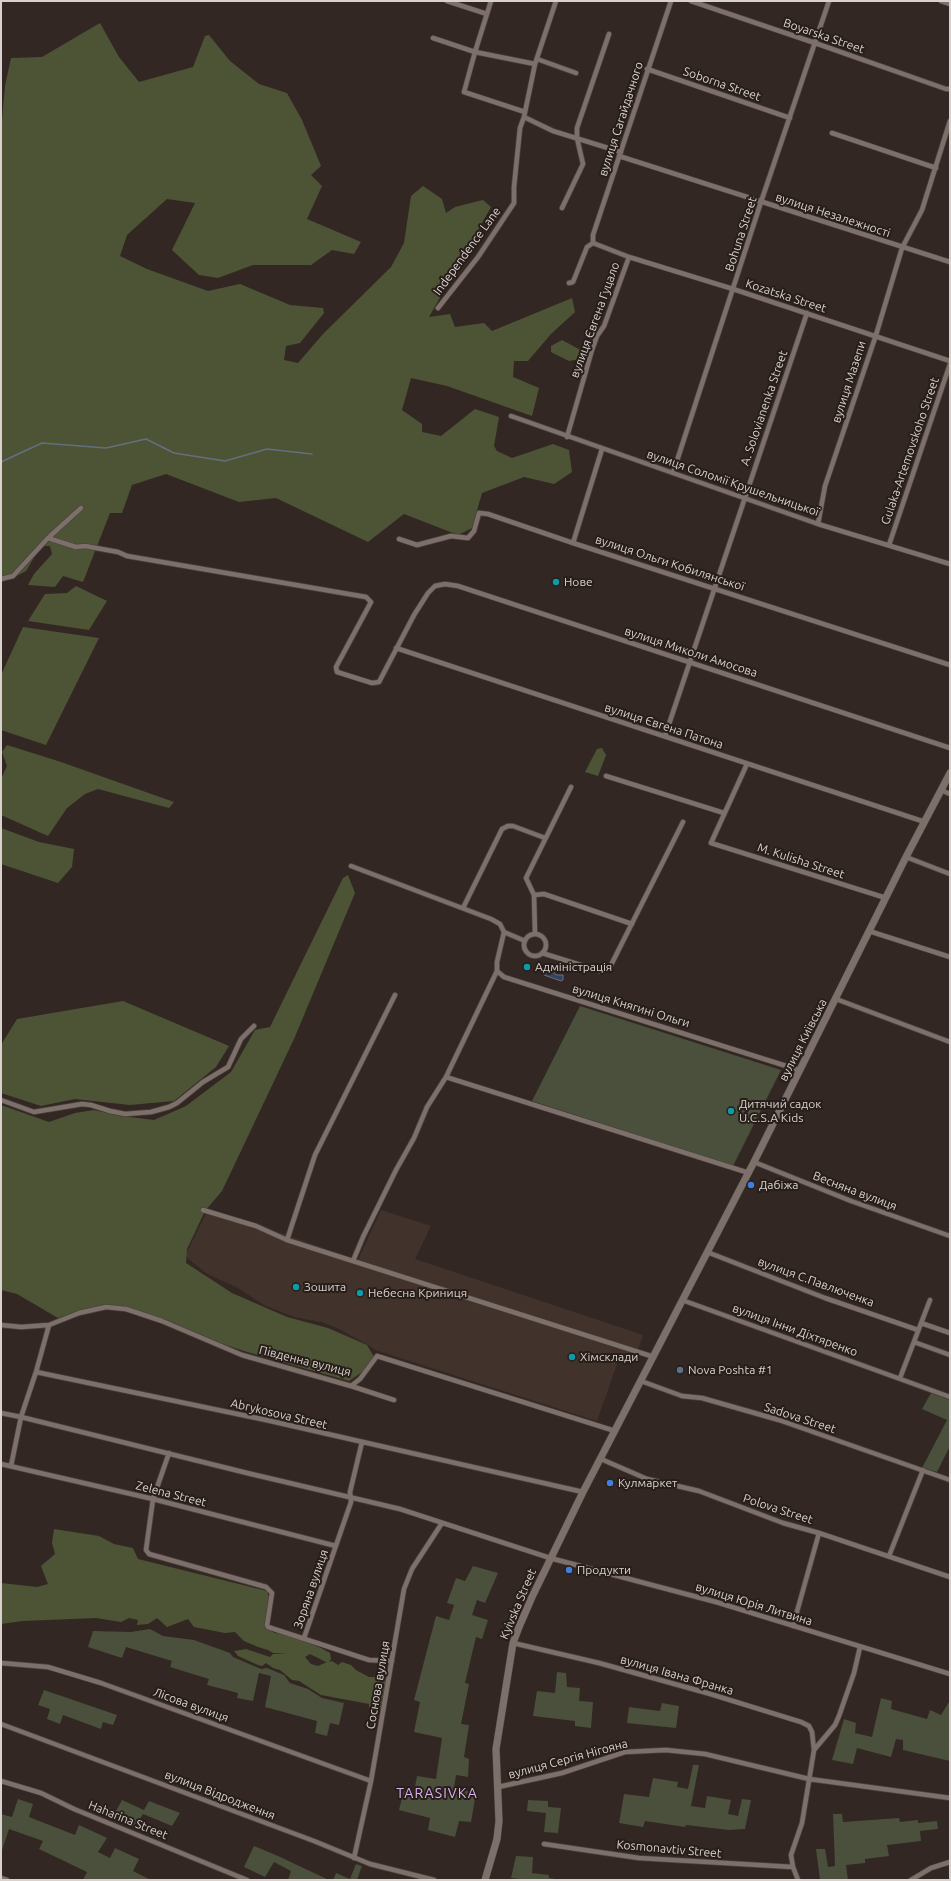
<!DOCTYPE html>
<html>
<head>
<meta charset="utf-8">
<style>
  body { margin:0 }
  #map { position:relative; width:951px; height:1881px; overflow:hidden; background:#322723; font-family:Ubuntu,sans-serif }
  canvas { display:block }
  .frame { position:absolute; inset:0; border:2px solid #d8d1ce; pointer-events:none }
</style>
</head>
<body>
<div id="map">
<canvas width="951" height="1881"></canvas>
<div class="frame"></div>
</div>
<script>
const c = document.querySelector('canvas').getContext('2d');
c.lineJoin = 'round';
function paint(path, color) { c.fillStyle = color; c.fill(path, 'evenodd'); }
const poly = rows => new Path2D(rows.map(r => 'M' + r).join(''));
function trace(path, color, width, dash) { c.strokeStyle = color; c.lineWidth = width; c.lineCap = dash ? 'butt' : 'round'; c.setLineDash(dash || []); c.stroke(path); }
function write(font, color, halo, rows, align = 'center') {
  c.font = font + ' Ubuntu,sans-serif'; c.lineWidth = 4; c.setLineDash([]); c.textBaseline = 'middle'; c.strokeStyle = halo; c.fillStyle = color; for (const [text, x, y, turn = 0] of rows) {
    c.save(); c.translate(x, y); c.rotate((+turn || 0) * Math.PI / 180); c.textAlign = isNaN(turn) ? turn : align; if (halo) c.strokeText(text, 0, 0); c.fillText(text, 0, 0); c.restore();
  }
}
const built = poly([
  [381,1210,431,1226,415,1259,643,1335,636,1355,626,1354,624,1359,620,1356,597,1421,375,1350,368,1345,337,1328,321,1322,294,1317,264,1305,238,1288,207,1274,185,1256,206,1213,257,1229,260,1226,358,1260]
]);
const green = poly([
  [580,1006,781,1070,733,1166,532,1101],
  [931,1393,950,1400,950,1446,937,1472,922,1468,947,1420,922,1409],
  [473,1566,498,1573,485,1603,477,1600,472,1615,488,1620,482,1639,476,1637,465,1683,469,1684,461,1724,469,1725,464,1757,469,1759,468,1777,456,1775,454,1788,476,1793,471,1822,459,1821,455,1837,428,1830,430,1818,399,1810,404,1790,414,1792,417,1776,436,1779,442,1738,414,1732,420,1702,414,1700,436,1616,449,1620,454,1605,447,1603,456,1578,465,1581],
  [150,1629,163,1636,194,1640,230,1653,233,1657,261,1669,267,1668,284,1675,290,1683,308,1689,322,1698,344,1703,339,1725,330,1723,327,1736,315,1733,317,1721,265,1707,271,1676,259,1673,253,1701,237,1698,238,1693,207,1685,209,1679,170,1667,172,1661,126,1647,122,1658,88,1647,93,1631,131,1632],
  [557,1672,566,1673,567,1687,580,1688,579,1701,593,1702,591,1728,575,1726,575,1721,533,1716,537,1691,555,1693],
  [44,1690,117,1715,113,1725,103,1722,101,1729,63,1715,60,1724,47,1719,50,1709,38,1705],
  [881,1698,892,1701,891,1709,927,1719,930,1710,941,1715,949,1702,950,1703,950,1761,903,1750,903,1740,896,1739,891,1757,857,1748,853,1764,832,1760,844,1719,856,1723,855,1733,872,1737],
  [662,1703,679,1706,676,1728,627,1723,629,1707,660,1711],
  [693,1765,699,1765,691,1806,705,1808,707,1796,731,1800,728,1814,738,1816,742,1799,751,1800,745,1829,729,1830,686,1825,685,1827,645,1821,643,1827,619,1823,624,1794,649,1797,653,1778,678,1782,677,1787,688,1789],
  [18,1799,33,1804,29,1817,75,1835,79,1825,107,1838,98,1852,110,1858,115,1848,139,1859,133,1871,151,1880,83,1880,87,1872,39,1849,43,1841,9,1829,1,1853,1,1814,12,1817],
  [122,1800,144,1810,149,1801,180,1813,172,1826,143,1814,135,1828,97,1811,101,1804,116,1811],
  [528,1800,548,1801,548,1807,561,1808,558,1833,544,1832,546,1813,527,1811],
  [833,1814,842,1814,843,1822,899,1818,900,1822,918,1820,918,1823,937,1821,938,1829,920,1831,921,1841,887,1845,889,1856,865,1859,865,1863,846,1865,848,1880,820,1880,816,1849,825,1849,828,1867,835,1866],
  [254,1846,278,1856,329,1880,288,1880,291,1871,274,1862,265,1877,244,1867],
  [516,1856,533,1857,532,1873,549,1875,549,1878,563,1880,528,1880,511,1878],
  [356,1864,362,1866,357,1880,333,1880,336,1873,350,1879]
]);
const forest = poly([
  [100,23,119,57,139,82,193,67,205,36,209,35,230,61,259,84,287,93,302,120,321,166,311,175,322,186,307,219,361,242,354,254,332,250,311,265,253,265,218,278,199,275,172,250,195,203,167,199,127,235,120,256,147,269,208,291,240,284,290,305,323,308,324,313,300,343,286,346,284,360,298,363,323,334,391,267,404,243,411,196,423,186,442,199,446,213,455,207,483,200,491,207,429,317,450,314,455,327,484,323,492,331,572,298,575,312,551,334,528,361,514,361,513,377,539,388,532,416,447,386,411,378,402,410,422,424,422,432,441,436,475,409,499,417,494,446,497,451,512,458,553,444,569,450,572,472,554,484,524,477,482,493,472,528,458,535,404,514,368,542,276,498,239,502,166,474,132,485,122,513,110,513,83,582,63,576,55,587,28,585,34,574,52,554,50,546,41,546,26,571,15,577,1,581,1,131,5,86,11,58,42,57],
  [562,340,586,353,586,358,569,361,551,352,551,346],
  [76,586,107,601,89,630,28,621,45,594,67,593],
  [23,627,99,638,46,745,1,730,1,675],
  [7,745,61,762,174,802,169,808,98,789,85,794,67,808,48,836,1,815,1,779,7,766,2,752],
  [602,748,606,755,598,776,585,772,597,749],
  [1,828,39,842,74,849,72,867,58,883,1,864],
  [348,875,355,893,294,1039,222,1191,205,1211,187,1249,186,1263,232,1293,287,1317,328,1328,367,1345,374,1357,362,1372,349,1381,244,1351,127,1312,106,1307,86,1309,58,1318,17,1294,1,1290,1,1105,49,1122,75,1113,94,1110,122,1116,154,1120,186,1106,231,1072,255,1030,270,1027,343,878],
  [123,1001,229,1046,216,1067,174,1101,130,1105,75,1099,41,1106,1,1093,1,1045,17,1019],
  [54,1529,99,1536,114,1544,133,1548,138,1559,267,1591,270,1600,265,1628,275,1633,286,1634,321,1648,330,1653,331,1659,329,1662,332,1661,338,1665,342,1662,351,1665,356,1670,369,1677,376,1677,383,1665,387,1684,385,1707,377,1711,369,1707,369,1704,321,1695,299,1681,292,1680,280,1670,273,1668,266,1663,262,1666,258,1665,238,1656,234,1651,246,1649,270,1657,273,1654,288,1654,273,1653,268,1650,258,1647,244,1641,235,1632,225,1633,194,1627,188,1619,167,1627,157,1618,148,1624,137,1625,138,1620,129,1618,121,1622,96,1618,23,1621,1,1624,1,1583,37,1587,48,1584,41,1566,55,1554,52,1543],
  [310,1654,326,1662,327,1662,318,1666,311,1664,305,1657]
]);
const water = poly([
  [546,967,552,969,556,975,563,975,563,980,561,981,544,975,543,971,546,967]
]);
const stream = poly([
  [1,462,42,443,106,448,146,439,174,453,225,461,267,449,312,454]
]);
const street = poly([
  [447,1,487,14],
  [491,1,475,52,535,64],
  [691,1,815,43,946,89,950,89],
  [941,1,950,4],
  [433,38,475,52,464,92,525,112],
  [537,59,576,73],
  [647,69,790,118],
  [524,117,553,131,621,152],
  [832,133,936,168],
  [619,156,950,262],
  [562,208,583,164,577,138,577,128,609,34],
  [593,243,629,257,733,289,950,361],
  [593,243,593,235,671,1],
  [569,283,573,282,587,247,593,243],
  [438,308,478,257,514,203,514,187,520,128,524,117,535,64,556,1],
  [511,416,818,524,950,564],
  [567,437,592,350,597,336,604,326,629,257],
  [673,473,761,202,829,1],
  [818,524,825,486,876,335,902,248,922,210,950,121],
  [48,538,76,547,85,546,118,552,127,556,366,597,371,602,336,667,337,672,372,683,379,682,414,615,428,593,435,586,445,584,458,586,950,748],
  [399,539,417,545,451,536,468,538,474,531,479,513,488,514,573,543,950,665],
  [573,543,602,449],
  [889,545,950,364],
  [1,579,13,576,48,538,81,508],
  [396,648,925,822],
  [665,736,807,313],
  [747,764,711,843,886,898],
  [606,776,724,813],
  [941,790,950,794],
  [906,857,950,874],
  [351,866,491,919,500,924,504,932,525,941],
  [534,895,544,894,632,924],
  [463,908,502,829,508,826,513,826,545,838],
  [869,931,950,957],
  [504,932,497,962,497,971,504,977,799,1070],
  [535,934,534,895,526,878,571,787],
  '524 945a11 11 0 1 1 22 0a11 11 0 1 1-22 0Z',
  [542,953,600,971,609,969,683,822],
  [836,999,950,1042],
  [446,1077,749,1173],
  [1,1100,34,1112,82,1104,91,1105,110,1111,125,1114,151,1112,169,1107,177,1103,203,1082,228,1067,241,1039,254,1026],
  [754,1162,851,1201,950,1236],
  [203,1210,256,1226,287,1240,654,1357],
  [287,1240,315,1155,395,995],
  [707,1252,825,1298,918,1330],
  [353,1261,363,1237,396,1170,414,1138,427,1107,446,1077,497,971],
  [682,1300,950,1397],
  [921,1323,950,1333],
  [1,1325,21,1327,49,1325,79,1313,106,1307,126,1309,162,1321,242,1355,351,1386,360,1379,377,1356,615,1431],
  [914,1342,950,1355],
  [36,1372,49,1325],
  [900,1378,930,1300],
  [641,1381,682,1396,702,1398,779,1420,950,1480],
  [351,1386,394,1400],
  [1,1413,21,1417,36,1372,266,1420,583,1492],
  [169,1453,153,1499,146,1550,149,1554,266,1587,272,1593,267,1625,268,1627,369,1660,392,1661],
  [601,1459,647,1479,699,1491,783,1523,819,1533,950,1577],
  [1,1464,153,1499,336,1546],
  [11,1466,21,1417,247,1473,400,1509,550,1558,716,1602,950,1674],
  [889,1556,923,1470],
  [793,1626,819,1533],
  [304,1638,351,1502,350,1492,362,1442],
  [513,1643,599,1663,707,1693,801,1722,809,1726,812,1732,814,1750],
  [1,1663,48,1667,101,1683,371,1781],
  [1,1724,314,1841,370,1864,434,1880],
  [1,1781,41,1793,74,1809,247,1880],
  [498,1787,562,1773,625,1752,666,1750,705,1754,809,1779,950,1798],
  [544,1844,639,1858,793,1867],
  [354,1858,371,1781,404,1589,412,1569,442,1523],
  [1,1878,7,1880],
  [798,1880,793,1867,791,1855,802,1823,814,1750,835,1725,839,1716,854,1673,860,1647],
  [911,1880,931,1868,950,1862]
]);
const secondary = poly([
  [485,1880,497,1839,499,1821,496,1749,513,1643,519,1627,532,1597,583,1492,754,1162,906,857,950,773]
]);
const markers = [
  [556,582,4,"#0f9aa8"],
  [527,967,4,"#0f9aa8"],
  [731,1111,4,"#0f9aa8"],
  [751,1185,4,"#3f7fe0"],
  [296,1287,4,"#0f9aa8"],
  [360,1293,4,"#0f9aa8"],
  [572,1357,4,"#0f9aa8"],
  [680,1370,4,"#5c6f8a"],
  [610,1483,4,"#3f7fe0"],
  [569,1570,4,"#3f7fe0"]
];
const streetNames = [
  ["Boyarska Street",824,36,19],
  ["Soborna Street",722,84,19],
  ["вулиця Сагайдачного",621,119,-72],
  ["вулиця Незалежності",833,215,18],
  ["Bohuna Street",741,234,-72],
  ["Independence Lane",467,251,-54],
  ["Kozatska Street",786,296,18],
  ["вулиця Євгена Гуцало",595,320,-70],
  ["вулиця Мазепи",849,382,-72],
  ["A. Solovianenka Street",764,408,-71],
  ["Gulaka-Artemovskoho Street",910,451,-71],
  ["вулиця Соломії Крушельницької",733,483,19],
  ["вулиця Ольги Кобилянської",670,563,18],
  ["вулиця Миколи Амосова",691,652,18],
  ["вулиця Євгена Патона",664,726,18],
  ["M. Kulisha Street",801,861,18],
  ["вулиця Княгині Ольги",631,1006,17],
  ["вулиця Київська",803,1040,-63],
  ["Весняна вулиця",855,1191,21],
  ["вулиця С.Павлюченка",816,1282,20],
  ["вулиця Інни Діхтяренко",795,1330,20],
  ["Південна вулиця",305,1361,14],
  ["Abrykosova Street",279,1414,13],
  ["Sadova Street",800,1418,18],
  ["Zelena Street",171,1494,14],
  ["Polova Street",778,1509,18],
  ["Зоряна вулиця",311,1589,-71],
  ["Kyivska Street",518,1604,-67],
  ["вулиця Юрія Литвина",754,1604,17],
  ["вулиця Івана Франка",677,1675,16],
  ["Соснова вулиця",378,1685,-80],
  ["Лісова вулиця",191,1705,20],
  ["вулиця Сергія Нігояна",568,1759,-15],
  ["вулиця Відродження",220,1795,21],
  ["Haharina Street",128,1820,22],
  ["Kosmonavtiv Street",669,1849,5]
];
const poiNames = [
  ["Нове",564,582],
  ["Адміністрація",535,967],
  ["Дитячий садок",739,1104],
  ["U.C.S.A Kids",739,1118],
  ["Дабіжа",759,1185],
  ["Зошита",304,1287],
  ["Небесна Криниця",368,1293],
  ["Хімсклади",580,1357],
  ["Nova Poshta #1",688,1370],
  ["Кулмаркет",618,1483],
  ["Продукти",577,1570]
];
const quarterNames = [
  ["TARASIVKA",437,1793]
];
paint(built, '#41322b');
paint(green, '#4a503b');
paint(forest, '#4d5436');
paint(water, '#34435d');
trace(water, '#656e7f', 1);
trace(stream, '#656e7f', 1.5);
trace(street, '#4b423e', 6);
trace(secondary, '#4b423e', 8);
trace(street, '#7d706b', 4.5);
trace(secondary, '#7d706b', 7);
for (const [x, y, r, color] of markers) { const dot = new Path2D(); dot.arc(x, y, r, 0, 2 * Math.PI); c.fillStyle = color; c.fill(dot); trace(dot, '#281e19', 1.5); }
write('12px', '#d8d1ce', '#281e19', streetNames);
write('12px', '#d8d1ce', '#281e19', poiNames, 'left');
c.letterSpacing = '1px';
write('14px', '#dcb1f2', '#281e19', quarterNames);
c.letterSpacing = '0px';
</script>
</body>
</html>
